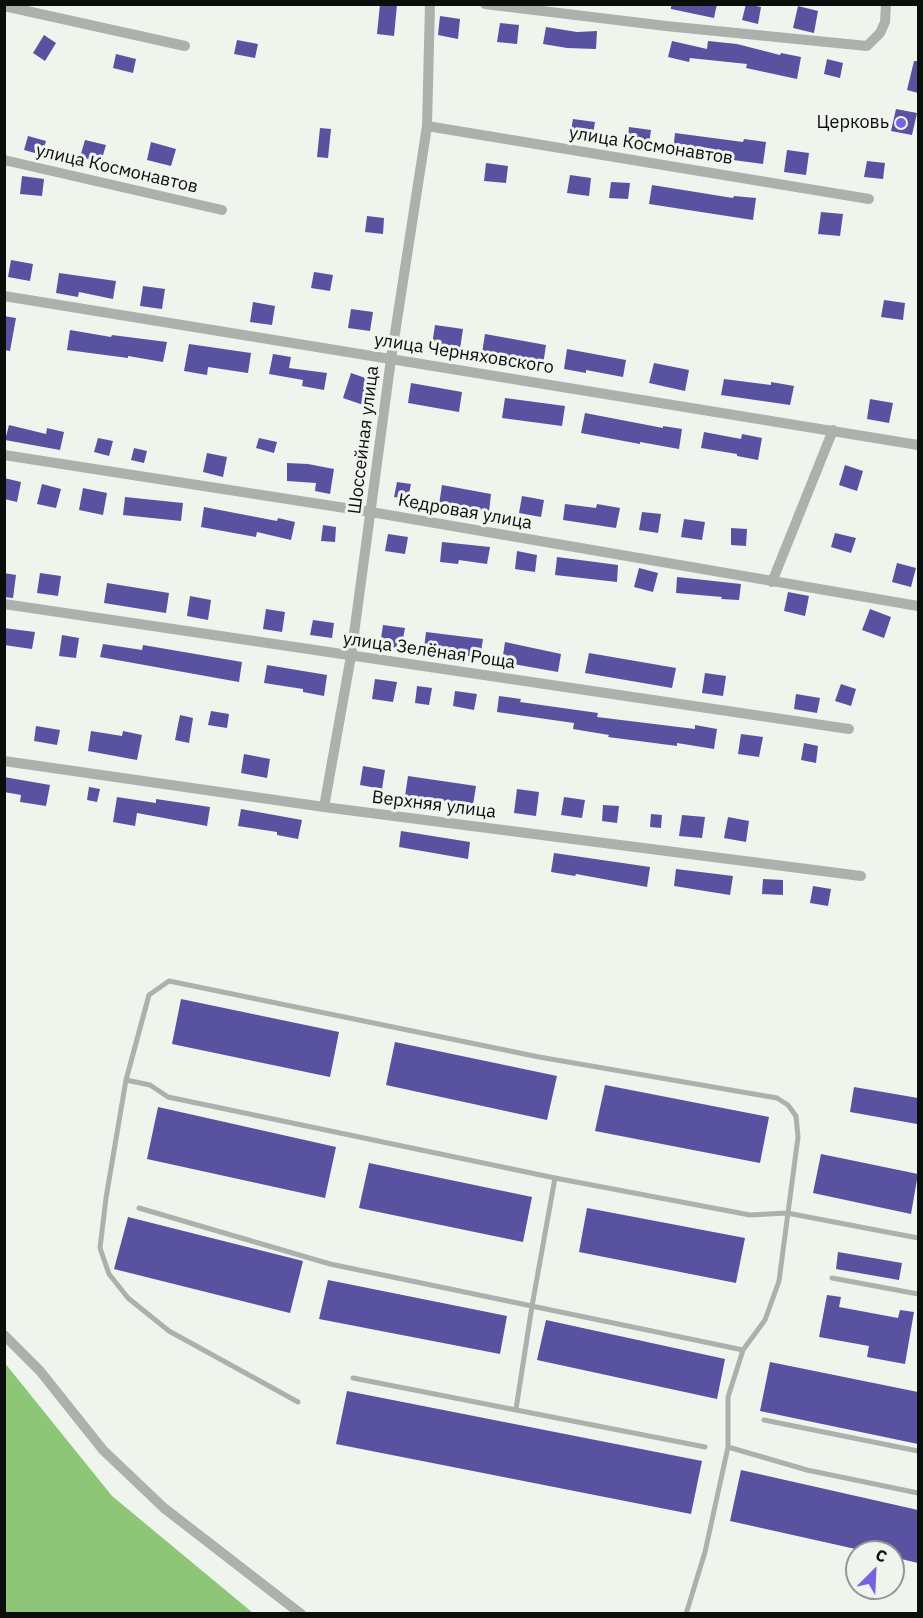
<!DOCTYPE html>
<html>
<head>
<meta charset="utf-8">
<style>
  body { margin:0 }
  #map { position:relative; width:923px; height:1618px; overflow:hidden; background:#eff4ed; font-family:"IBM Plex Sans",sans-serif }
  canvas { display:block }
  .frame { position:absolute; inset:0; border:6px solid #0c0e0b; pointer-events:none }
  .north { position:absolute; left:845px; top:1540px; width:60px; height:60px; box-sizing:border-box; background:#eff4ed; border:2px solid #949893; border-radius:50%; rotate:24deg; font-size:16px; font-weight:700; line-height:24px; text-align:center; color:#0c0e0b }
  .north::after { content:''; display:block; margin:auto; width:21px; height:27px; background:#7365e0; clip-path:polygon(50% 0,100% 100%,50% 72%,0 100%) }
</style>
</head>
<body>
<div id="map">
<canvas width="923" height="1618"></canvas>
<div class="frame"></div>
<div class="north">С</div>
</div>
<script>
const c = document.querySelector('canvas').getContext('2d');
c.lineJoin = 'round';
function paint(path, color) { c.fillStyle = color; c.fill(path, 'evenodd'); }
const poly = rows => new Path2D(rows.map(r => 'M' + r).join(''));
function trace(path, color, width, dash) { c.strokeStyle = color; c.lineWidth = width; c.lineCap = dash ? 'butt' : 'round'; c.setLineDash(dash || []); c.stroke(path); }
function write(font, color, halo, rows, align = 'center') {
  c.font = font + ' "IBM Plex Sans",sans-serif'; c.lineWidth = 6; c.setLineDash([]); c.textBaseline = 'middle'; c.strokeStyle = halo; c.fillStyle = color; for (const [text, x, y, turn = 0] of rows) {
    c.save(); c.translate(x, y); c.rotate((+turn || 0) * Math.PI / 180); c.textAlign = isNaN(turn) ? turn : align; if (halo) c.strokeText(text, 0, 0); c.fillText(text, 0, 0); c.restore();
  }
}
const forest = poly([
  [4,1362,112,1496,253,1613,5,1613]
]);
const building = poly([
  [380,4,397,5,394,36,377,34],
  [671,4,717,4,714,18,671,9],
  [746,4,761,7,758,24,742,20],
  [798,6,818,11,814,33,793,28],
  [440,16,460,19,458,39,438,35],
  [500,23,519,25,517,44,497,42],
  [546,27,577,32,597,31,596,49,567,48,543,44],
  [44,35,56,43,45,61,33,53],
  [237,40,258,44,255,58,234,54],
  [672,41,707,49,708,41,737,44,780,55,781,53,801,57,797,79,746,68,747,64,690,58,689,62,668,57],
  [116,54,136,59,133,73,113,68],
  [827,59,843,63,840,78,824,74],
  [914,61,918,61,918,93,907,90],
  [896,109,917,113,912,135,891,131],
  [573,119,595,122,592,140,570,137],
  [629,127,651,130,648,152,627,149],
  [320,128,331,129,328,158,317,157],
  [675,133,743,142,744,139,766,142,763,164,673,152],
  [28,136,46,141,42,155,24,150],
  [85,140,106,145,101,162,80,157],
  [151,142,176,149,171,166,147,160],
  [787,150,809,153,806,175,784,172],
  [867,161,885,163,883,179,864,177],
  [486,163,508,166,506,183,484,181],
  [570,175,591,178,589,196,567,193],
  [22,176,44,179,42,196,20,194],
  [611,182,630,183,628,199,609,198],
  [652,185,733,198,734,196,756,198,753,220,649,204],
  [821,212,843,214,840,236,818,234],
  [367,216,384,218,383,234,365,232],
  [11,260,33,264,30,281,8,277],
  [314,272,333,275,330,291,311,288],
  [59,273,116,281,113,299,79,292,78,297,56,293],
  [143,286,165,289,162,309,140,306],
  [884,300,905,303,903,320,881,317],
  [253,302,275,306,272,325,250,322],
  [351,309,373,312,370,331,348,328],
  [4,316,16,318,10,351,4,350],
  [435,325,463,329,460,349,432,345],
  [70,330,111,337,112,335,167,342,163,362,128,356,128,358,67,350],
  [485,334,546,345,543,365,521,361,521,359,482,353],
  [189,344,251,353,248,373,208,367,207,375,184,371],
  [567,349,626,360,623,377,586,370,586,373,564,369],
  [273,354,291,357,289,368,327,373,324,390,302,386,303,380,269,374],
  [654,363,689,370,685,391,649,383],
  [351,373,377,382,369,407,343,398],
  [724,379,771,385,771,382,794,386,790,405,721,395],
  [411,383,462,392,459,412,408,403],
  [505,398,565,406,562,426,502,418],
  [870,399,893,403,889,423,867,419],
  [585,413,663,428,663,426,682,429,679,449,640,442,640,444,581,433],
  [9,425,46,434,47,428,64,432,60,450,5,440],
  [704,432,741,439,742,434,762,438,758,460,737,456,737,454,701,448],
  [98,438,113,441,109,456,94,452],
  [259,438,277,442,274,453,256,448],
  [134,448,147,451,144,463,131,460],
  [207,453,227,457,223,477,203,472],
  [287,463,308,464,334,469,330,494,315,491,316,483,287,481],
  [845,465,863,471,857,491,839,485],
  [4,478,21,482,17,502,4,499],
  [397,482,411,484,408,499,394,497],
  [42,484,61,489,56,508,37,504],
  [442,485,491,494,489,512,439,505],
  [83,488,107,493,103,515,79,510],
  [522,496,544,500,541,517,519,513],
  [125,497,183,503,181,521,123,515],
  [565,504,596,508,597,504,620,508,616,528,563,520],
  [204,507,277,521,278,518,295,522,291,540,257,532,256,537,201,527],
  [642,512,661,514,658,533,639,530],
  [684,519,705,522,702,540,681,537],
  [323,525,336,527,335,542,321,541],
  [731,528,747,529,746,546,731,545],
  [835,533,856,538,851,553,831,547],
  [388,534,408,537,405,554,385,551],
  [442,542,490,547,487,564,459,560,458,564,440,562],
  [517,551,537,555,535,572,515,569],
  [557,557,618,565,617,582,555,575],
  [897,563,916,568,911,587,892,582],
  [639,568,658,573,653,592,634,587],
  [4,573,16,575,13,598,4,597],
  [40,573,61,576,58,596,37,593],
  [677,577,741,584,739,600,721,599,722,597,676,593],
  [107,583,169,593,166,613,104,603],
  [788,592,809,596,805,616,784,611],
  [190,596,211,600,208,620,187,616],
  [266,609,285,612,282,632,263,629],
  [870,609,891,617,884,638,862,630],
  [313,620,334,623,332,638,310,635],
  [383,625,405,628,401,649,380,645],
  [4,628,35,632,32,649,4,645],
  [426,632,483,639,480,658,424,648],
  [62,635,79,638,76,658,59,656],
  [505,642,561,654,558,672,502,662],
  [103,644,142,650,143,645,242,662,239,682,100,657],
  [589,653,676,668,672,688,585,673],
  [267,665,327,675,324,696,303,692,303,689,264,683],
  [705,673,726,676,723,696,702,693],
  [375,679,397,682,393,702,372,699],
  [841,684,856,689,851,706,835,701],
  [417,686,432,688,429,705,415,703],
  [455,691,477,694,474,710,453,706],
  [796,694,820,698,817,713,794,709],
  [499,696,521,699,520,702,598,713,597,717,695,729,695,725,717,729,714,749,677,743,677,746,608,737,609,735,573,729,574,723,497,712],
  [211,711,229,714,227,728,208,725],
  [180,715,193,718,189,743,175,740],
  [36,726,60,730,57,745,34,741],
  [91,731,122,736,123,731,142,735,137,760,88,751],
  [741,734,763,737,759,757,738,754],
  [804,743,818,746,816,763,801,760],
  [244,754,270,759,267,778,241,773],
  [363,766,385,770,382,789,360,785],
  [408,776,476,786,473,805,405,796],
  [4,777,50,785,46,806,20,802,21,795,4,792],
  [89,787,100,789,97,802,87,800],
  [517,789,539,792,536,816,514,813],
  [117,797,156,803,156,799,210,807,207,826,137,813,135,826,113,822],
  [564,797,585,800,582,818,561,815],
  [603,805,619,806,617,823,602,821],
  [241,809,302,820,298,839,277,835,277,832,238,826],
  [651,814,662,815,661,828,650,827],
  [682,815,705,817,702,838,679,836],
  [728,817,749,821,746,842,724,838],
  [401,831,470,842,468,859,399,847],
  [554,853,650,867,647,887,576,874,575,876,551,872],
  [676,869,733,876,730,895,674,886],
  [763,879,783,880,783,895,762,894],
  [813,886,831,889,828,906,810,903],
  [181,999,339,1032,330,1077,172,1044],
  [395,1042,557,1076,547,1120,386,1085],
  [605,1085,769,1117,760,1163,595,1131],
  [854,1087,918,1098,917,1124,850,1112],
  [158,1107,336,1147,325,1198,147,1159],
  [821,1154,918,1174,911,1214,813,1193],
  [369,1163,532,1197,523,1242,359,1208],
  [587,1208,745,1238,736,1283,579,1252],
  [128,1217,303,1261,290,1313,114,1269],
  [838,1252,902,1263,899,1280,836,1269],
  [328,1280,507,1316,500,1354,319,1319],
  [827,1295,841,1297,839,1307,898,1318,900,1310,914,1312,905,1364,867,1357,869,1346,819,1337],
  [546,1320,725,1359,717,1399,537,1360],
  [770,1362,918,1392,918,1444,760,1411],
  [347,1391,702,1461,691,1514,336,1444],
  [741,1470,918,1510,918,1563,893,1557,893,1552,869,1552,730,1521]
]);
const service = poly([
  [126,1080,150,1085,168,1097,555,1178,750,1215,787,1213,918,1238],
  [139,1208,330,1264,743,1350],
  [832,1278,918,1294],
  [353,1378,705,1447],
  [298,1402,169,1331,128,1298,109,1274,100,1248,106,1198,126,1080,149,995,169,981,539,1057,777,1098,788,1105,796,1116,798,1137,779,1281,765,1320,743,1350,728,1397,728,1447,705,1552,686,1614],
  [516,1409,532,1306,555,1178],
  [764,1420,918,1451],
  [728,1447,807,1470,918,1493]
]);
const minor = poly([
  [485,4,666,26,867,46,880,33,885,22,886,4],
  [4,6,185,46],
  [427,126,869,199],
  [4,160,222,210],
  [4,296,918,445],
  [4,455,371,512,918,606],
  [772,582,833,430],
  [4,604,849,729],
  [4,761,324,807,861,876],
  [324,807,351,656,391,359,427,126,430,4],
  [4,1335,40,1371,103,1450,164,1508,301,1614]
]);
const markers = [
  [901,123,6,"#7365e0"]
];
const poiNames = [
  ["Церковь",889,123]
];
const streetNames = [
  ["улица Космонавтов",651,146,9],
  ["улица Космонавтов",117,169,13],
  ["улица Черняховского",464,354,9],
  ["Шоссейная улица",364,440,-83],
  ["Кедровая улица",465,512,10],
  ["улица Зелёная Роща",429,651,8],
  ["Верхняя улица",434,805,7]
];
paint(forest, '#8dc677');
paint(building, '#5952a1');
trace(service, '#aeb0ad', 5);
trace(minor, '#aeb0ad', 10);
for (const [x, y, r, color] of markers) { const dot = new Path2D(); dot.arc(x, y, r, 0, 2 * Math.PI); c.fillStyle = color; c.fill(dot); trace(dot, '#eff4ed', 2); }
write('18px', '#0c0e0b', '#eff4ed', poiNames, 'right');
write('18px', '#0c0e0b', '#eff4ed', streetNames);
</script>
</body>
</html>
